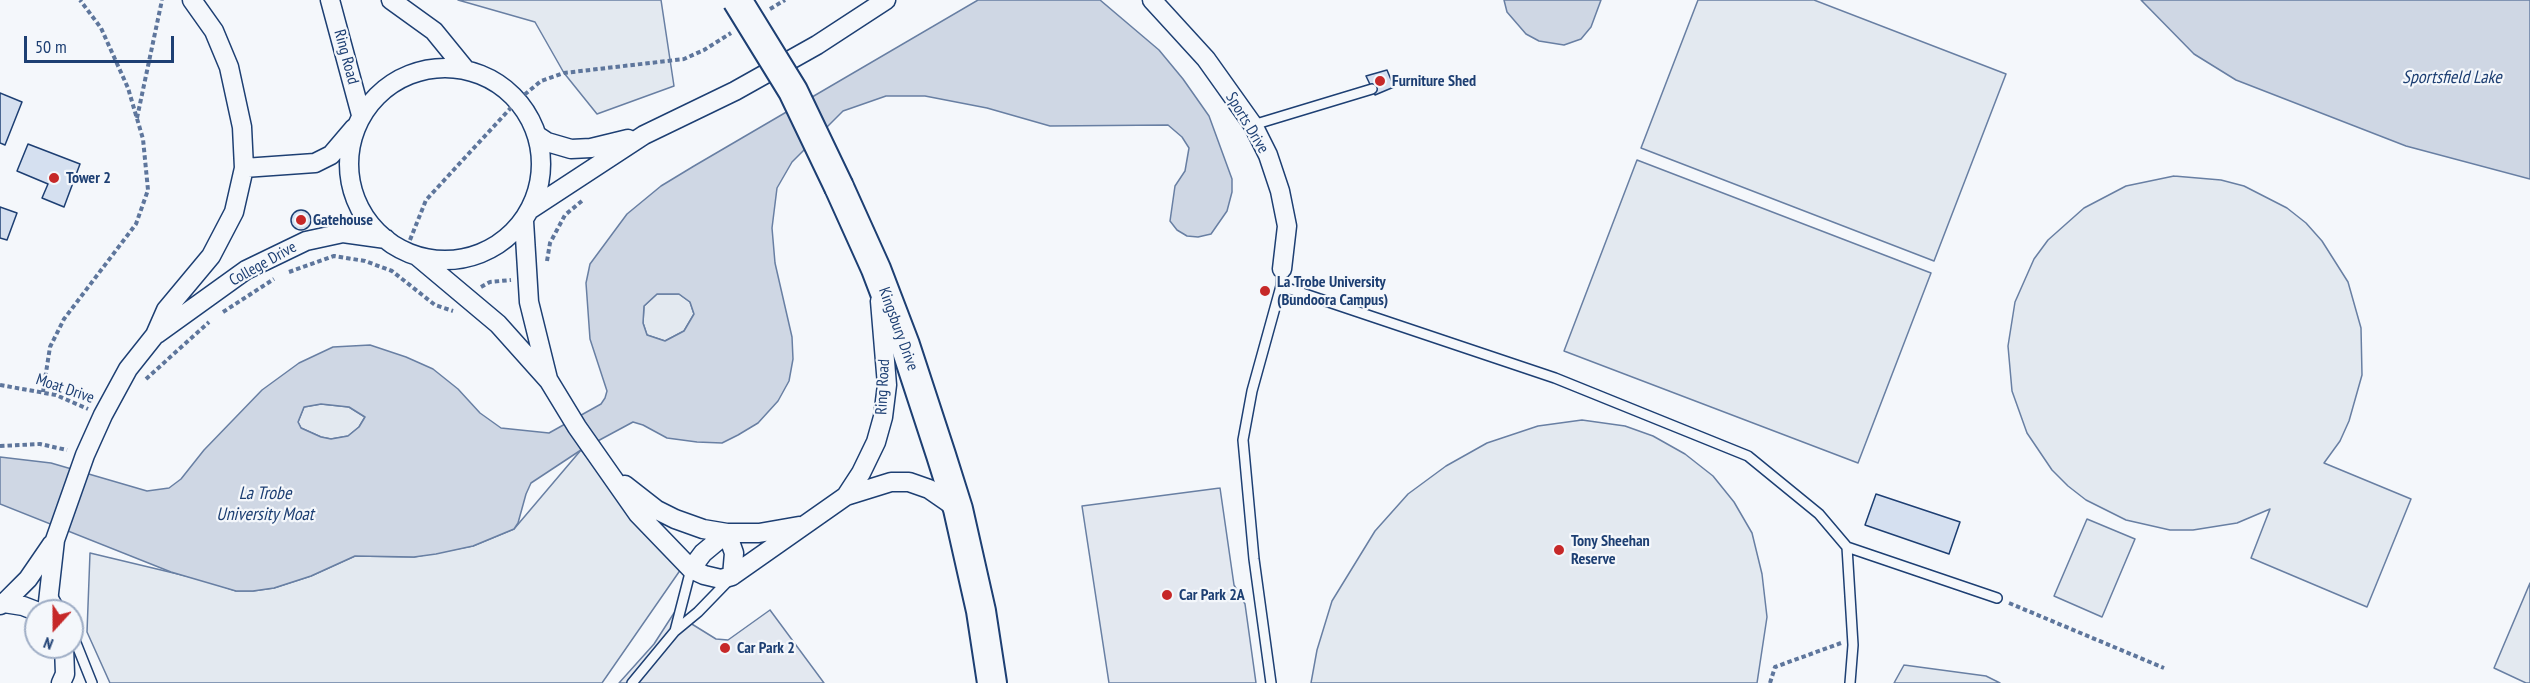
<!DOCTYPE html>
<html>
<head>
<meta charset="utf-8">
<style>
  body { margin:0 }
  #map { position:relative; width:2530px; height:683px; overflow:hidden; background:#f4f7fb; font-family:"PT Sans Narrow",sans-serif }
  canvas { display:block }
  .north { position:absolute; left:24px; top:599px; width:60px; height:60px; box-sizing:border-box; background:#f4f7fb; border:2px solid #9eadc5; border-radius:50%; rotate:201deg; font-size:16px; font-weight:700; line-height:24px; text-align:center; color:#1d3f73 }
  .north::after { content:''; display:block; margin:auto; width:21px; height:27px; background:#c62828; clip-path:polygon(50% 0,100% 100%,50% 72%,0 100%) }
  .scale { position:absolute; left:24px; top:36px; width:150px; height:27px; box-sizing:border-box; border:3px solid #1d3f73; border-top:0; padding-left:8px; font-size:18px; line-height:21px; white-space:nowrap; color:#1d3f73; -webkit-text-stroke:4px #f4f7fb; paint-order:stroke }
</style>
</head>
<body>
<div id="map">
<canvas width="2530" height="683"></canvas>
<div class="north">N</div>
<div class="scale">50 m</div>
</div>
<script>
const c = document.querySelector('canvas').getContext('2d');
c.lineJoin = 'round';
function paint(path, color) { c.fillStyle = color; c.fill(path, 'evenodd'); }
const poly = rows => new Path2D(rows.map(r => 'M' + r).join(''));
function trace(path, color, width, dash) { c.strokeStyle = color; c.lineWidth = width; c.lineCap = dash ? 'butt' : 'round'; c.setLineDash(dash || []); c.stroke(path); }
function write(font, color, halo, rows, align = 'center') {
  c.font = font + ' "PT Sans Narrow",sans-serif'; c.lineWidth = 4.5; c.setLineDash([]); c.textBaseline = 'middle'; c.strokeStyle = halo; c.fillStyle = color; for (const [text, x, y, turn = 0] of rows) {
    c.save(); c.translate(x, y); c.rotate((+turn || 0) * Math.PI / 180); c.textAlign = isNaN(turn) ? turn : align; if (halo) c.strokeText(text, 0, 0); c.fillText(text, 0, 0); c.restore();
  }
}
const green = poly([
  [458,0,661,0,674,86,597,114,564,73,535,22,458,0],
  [1698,0,1814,0,2006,74,1934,261,1641,148,1698,0],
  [1637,160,1931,273,1858,463,1564,351,1637,160],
  [2174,176,2221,180,2244,186,2287,208,2306,223,2322,241,2348,282,2361,328,2362,375,2349,421,2340,441,2324,463,2411,499,2367,607,2251,558,2270,509,2237,523,2193,530,2170,530,2126,520,2086,500,2068,486,2052,470,2027,433,2012,391,2008,346,2015,302,2034,259,2048,240,2084,208,2126,186,2174,176],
  [657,294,679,294,690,302,694,314,684,331,665,341,647,335,643,323,644,306,657,294],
  [321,404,349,407,365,417,359,427,348,436,331,439,321,437,301,428,298,422,304,407,321,404],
  [1582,420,1625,426,1653,436,1685,454,1713,476,1734,502,1752,533,1762,574,1767,617,1757,683,1311,683,1317,650,1332,601,1375,531,1408,494,1446,466,1487,443,1538,426,1582,420],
  [581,450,681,569,602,683,110,683,87,632,90,553,207,581,236,591,253,591,274,588,311,576,355,556,414,557,473,546,514,529,581,450],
  [2087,519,2135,539,2102,617,2054,596,2087,519],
  [2530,583,2530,683,2526,683,2494,668,2530,583],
  [1904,665,1986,676,2000,683,1894,683,1904,665]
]);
const parking = poly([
  [1220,488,1234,585,1245,604,1256,683,1109,683,1082,506,1220,488],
  [770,610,824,683,619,683,654,644,674,613,716,639,728,640,770,610]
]);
const water = poly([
  [978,0,1100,0,1159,50,1183,79,1209,116,1232,179,1232,192,1227,211,1211,234,1198,237,1187,236,1177,230,1170,221,1175,186,1185,171,1189,148,1182,137,1168,125,1050,126,987,108,925,96,886,96,843,111,792,162,777,188,772,228,775,263,792,337,793,359,789,381,778,401,758,423,738,435,722,443,697,442,667,438,643,425,633,422,581,450,531,483,526,494,518,523,514,529,473,546,436,554,414,557,355,556,311,576,274,588,253,591,236,591,171,572,0,504,0,457,51,463,147,491,169,488,181,479,204,450,262,390,299,363,333,347,370,345,406,357,433,369,458,389,480,413,501,428,549,433,601,404,605,398,607,391,590,339,586,283,590,264,627,214,661,186,694,166,978,0],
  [657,294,679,294,690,302,694,314,684,331,665,341,647,335,643,323,644,306,657,294],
  [321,404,349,407,365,417,359,427,348,436,331,439,321,437,301,428,298,422,304,407,321,404],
  [1504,0,1601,0,1591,27,1581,39,1564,45,1539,41,1526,34,1507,12,1504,0],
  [2141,0,2530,0,2530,179,2406,146,2236,80,2194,54,2141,0]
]);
const building = poly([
  [1387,70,1394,87,1375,95,1366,76,1387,70],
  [0,93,22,102,5,145,0,143,0,93],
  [28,144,80,164,64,207,42,198,48,184,17,171,28,144],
  [0,207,17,213,7,240,0,238,0,207],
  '291 220a10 10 0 1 1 20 0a10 10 0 1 1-20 0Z',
  [1876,494,1960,522,1949,554,1865,525,1876,494]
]);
const path = poly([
  [770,9,785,0],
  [137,118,162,0],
  [410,240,426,200,518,100,541,81,564,73,684,59,704,50,731,33],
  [547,261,550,243,565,215,583,200],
  [289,272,334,256,365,261,392,271,435,305,453,311],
  [481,287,490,282,511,280],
  [223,312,274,279],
  [146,379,209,322],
  [0,385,56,395,88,409],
  [43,392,50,347,64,319,136,224,148,190,143,139,128,88,101,28,80,0],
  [0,446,40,444,67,450],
  [2009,603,2164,668],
  [1770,683,1775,667,1841,643]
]);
const service = poly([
  [1253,125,1372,89],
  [1281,286,1555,378,1748,456,1819,514,1847,547,1997,598],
  [1847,547,1853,645,1850,683],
  [52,595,61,611],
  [675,631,691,569],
  [72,633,92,683],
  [632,683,675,631,698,612,729,580],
  [1271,683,1254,559,1243,440,1252,391,1281,286,1282,269]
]);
const minor = poly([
  [330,0,361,115],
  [391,0,434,31,465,69],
  [1152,0,1206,59,1253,125,1268,155,1280,191,1287,226,1282,269],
  '349 164a96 96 0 1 1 192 0a96 96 0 1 1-192 0Z',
  [538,136,547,142,571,149,591,148,628,139],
  [244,168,315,163,331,155,354,128],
  [531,209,644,135,735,91,817,45,886,0],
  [524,221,529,302,548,379],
  [417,256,498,324,549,381,577,427,638,514,691,569,704,575,721,579,732,576,846,496,891,482,909,482,929,489,958,509],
  [157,334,246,270,306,241,343,233,386,239],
  [625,485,657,510,675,519,703,529,727,533,734,553,732,576],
  [846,496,861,473,876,442,883,417,887,385,880,301],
  [691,569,703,553,727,533,759,533,799,526],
  [4,603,28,579,52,544],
  [0,605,4,603,23,606,36,611],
  [47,611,55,540,85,455,103,415,128,369,155,335,166,310,211,256,234,212,244,168,242,127,229,67,214,31,192,0],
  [61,683,65,674,64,647]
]);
const primary = poly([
  [839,187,876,269,905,345,941,455,958,509,981,611,992,683]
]);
const primaryBridge = poly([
  [737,0,793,91,839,187]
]);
const markers = [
  [1380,81,6,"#c62828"],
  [54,178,6,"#c62828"],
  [301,220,6,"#c62828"],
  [1265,291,6,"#c62828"],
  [1559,550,6,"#c62828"],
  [1167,595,6,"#c62828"],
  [725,648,6,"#c62828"]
];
const streetNames = [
  ["Ring Road",346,57,75],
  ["Sports Drive",1247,123,59],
  ["College Drive",263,264,-29],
  ["Kingsbury Drive",898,329,70],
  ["Ring Road",883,387,-87],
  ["Moat Drive",65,389,19]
];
const poiNames = [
  ["Furniture Shed",1392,81],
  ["Tower 2",66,178],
  ["Gatehouse",313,220],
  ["La Trobe University",1277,282],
  ["(Bundoora Campus)",1277,300],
  ["Tony Sheehan",1571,541],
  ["Reserve",1571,559],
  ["Car Park 2A",1179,595],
  ["Car Park 2",737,648]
];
const waterNames = [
  ["Sportsfield Lake",2452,78],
  ["La Trobe",265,494],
  ["University Moat",265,515]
];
paint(green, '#e3e9f0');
trace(green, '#687fa3', 1.5);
paint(parking, '#e3e8f0');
trace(parking, '#687fa3', 1.5);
paint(water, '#cfd7e4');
trace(water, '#687fa3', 1.5);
paint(building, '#d5e0f0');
trace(building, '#1d3f73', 1.5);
trace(service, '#1d3f73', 12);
trace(minor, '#1d3f73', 21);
trace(primary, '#1d3f73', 32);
trace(path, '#5e769c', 4, [4.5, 3]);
trace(service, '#f4f7fb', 9);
trace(minor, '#f4f7fb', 18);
trace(primary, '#f4f7fb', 28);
trace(primaryBridge, '#1d3f73', 32, []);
trace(primaryBridge, '#f4f7fb', 28);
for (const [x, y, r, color] of markers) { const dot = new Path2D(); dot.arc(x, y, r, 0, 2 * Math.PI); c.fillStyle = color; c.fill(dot); trace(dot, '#f4f7fb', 2); }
write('16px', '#1d3f73', '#f4f7fb', streetNames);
write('bold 16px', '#1d3f73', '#f4f7fb', poiNames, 'left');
write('italic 18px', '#1d3f73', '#f4f7fb', waterNames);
</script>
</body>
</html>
